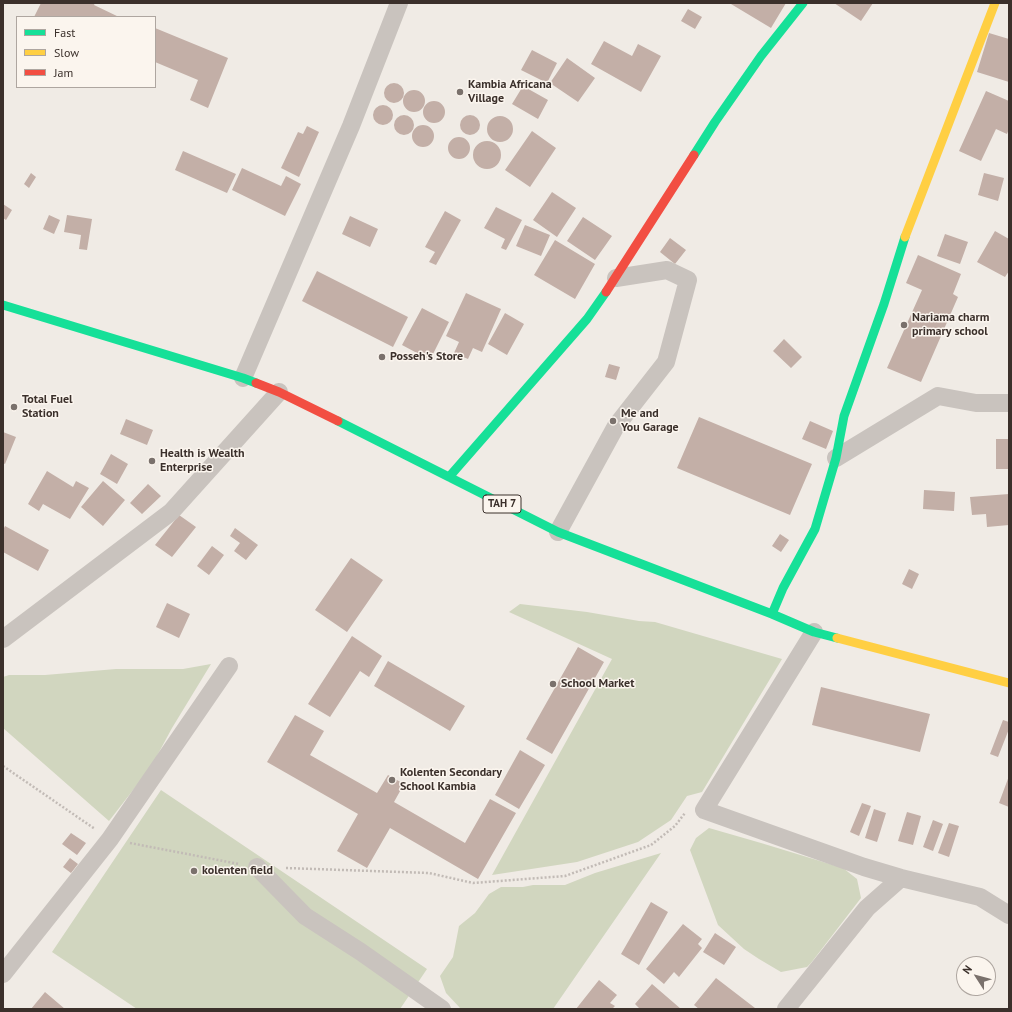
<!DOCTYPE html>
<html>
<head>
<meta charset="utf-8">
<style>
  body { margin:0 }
  #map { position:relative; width:1012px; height:1012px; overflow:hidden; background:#f0ebe5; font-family:"PT Sans",sans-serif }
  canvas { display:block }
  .frame { position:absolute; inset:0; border:4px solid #3b302b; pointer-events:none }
  .legend { position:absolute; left:16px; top:16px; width:140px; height:72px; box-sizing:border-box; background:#fbf5ee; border:1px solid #aea6a0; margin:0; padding:5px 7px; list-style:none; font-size:12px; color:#3b302b }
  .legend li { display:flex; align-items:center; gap:8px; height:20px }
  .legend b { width:20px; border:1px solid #aea6a0 }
  .north { position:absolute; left:956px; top:956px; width:40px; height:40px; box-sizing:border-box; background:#fbf5ee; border:1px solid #aea6a0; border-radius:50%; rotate:306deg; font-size:11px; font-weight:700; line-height:16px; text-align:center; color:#3b302b }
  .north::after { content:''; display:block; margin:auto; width:14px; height:18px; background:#7a716c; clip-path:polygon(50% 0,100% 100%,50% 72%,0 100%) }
</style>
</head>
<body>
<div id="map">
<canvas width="1012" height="1012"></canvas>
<div class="frame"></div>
<ul class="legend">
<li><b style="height:5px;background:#16e098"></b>Fast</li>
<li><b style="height:5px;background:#ffcf43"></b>Slow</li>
<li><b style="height:5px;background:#f24e42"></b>Jam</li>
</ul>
<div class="north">N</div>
</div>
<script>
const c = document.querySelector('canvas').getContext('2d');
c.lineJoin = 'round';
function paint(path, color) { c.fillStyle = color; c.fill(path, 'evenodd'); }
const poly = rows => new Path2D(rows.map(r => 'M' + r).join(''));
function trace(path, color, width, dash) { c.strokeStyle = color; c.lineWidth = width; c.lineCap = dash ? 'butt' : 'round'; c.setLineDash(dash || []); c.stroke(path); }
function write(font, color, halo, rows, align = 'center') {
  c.font = font + ' "PT Sans",sans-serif'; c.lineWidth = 3; c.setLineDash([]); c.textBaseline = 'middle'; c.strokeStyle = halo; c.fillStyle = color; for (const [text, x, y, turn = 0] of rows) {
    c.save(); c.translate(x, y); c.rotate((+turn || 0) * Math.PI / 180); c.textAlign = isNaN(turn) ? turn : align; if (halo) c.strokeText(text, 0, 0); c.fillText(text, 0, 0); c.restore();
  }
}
const green = poly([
  [520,604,587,612,639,621,655,622,782,659,702,792,687,796,671,820,638,842,577,862,492,875,612,659,509,612],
  [211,664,172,728,151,767,109,821,3,728,3,677,9,675,45,675,116,669,183,669],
  [161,790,427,969,400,1009,137,1009,52,952],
  [709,828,761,843,843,868,857,879,861,898,811,963,807,967,781,972,759,959,744,949,718,925,690,850,696,838],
  [661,853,553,1009,461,1009,446,993,440,976,453,957,459,926,475,913,489,894,501,887,523,887,533,885,565,885,595,873]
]);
const building = poly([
  [41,3,95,3,94,5,119,17,34,17],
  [732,3,786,3,771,28,731,4],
  [834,3,873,3,861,21],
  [688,9,702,17,695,29,681,21],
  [155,28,228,58,208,108,190,100,198,80,155,62],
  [989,33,1009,39,1009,82,977,72],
  [604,41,632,56,638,44,661,56,641,92,591,64],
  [532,50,557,63,547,83,521,70],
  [567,58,595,78,578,102,550,83],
  '384 93a10 10 0 1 1 20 0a10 10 0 1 1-20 0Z',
  [523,86,548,100,538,119,512,104],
  '403 101a11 11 0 1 1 22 0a11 11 0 1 1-22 0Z',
  [986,91,1009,101,1009,129,1007,134,996,129,981,161,959,151],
  '423 112a11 11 0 1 1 22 0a11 11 0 1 1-22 0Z',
  '373 115a10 10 0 1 1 20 0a10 10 0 1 1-20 0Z',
  '460 125a10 10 0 1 1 20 0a10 10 0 1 1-20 0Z',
  '394 125a10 10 0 1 1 20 0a10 10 0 1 1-20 0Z',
  '487 129a13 13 0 1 1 26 0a13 13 0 1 1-26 0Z',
  '412 136a11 11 0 1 1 22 0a11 11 0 1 1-22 0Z',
  [307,126,319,132,299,177,281,168,298,132,303,134],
  [532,131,556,148,530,187,505,170],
  '448 148a11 11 0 1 1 22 0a11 11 0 1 1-22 0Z',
  '473 155a14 14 0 1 1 28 0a14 14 0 1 1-28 0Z',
  [183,151,236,174,227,193,175,170],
  [242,168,281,186,286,176,301,184,285,216,232,190],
  [31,173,36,177,29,188,24,184],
  [984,173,1004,178,998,201,978,195],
  [552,192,576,208,557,237,533,220],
  [3,204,12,210,6,220,3,218],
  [496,207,522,220,506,250,501,248,505,239,484,228],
  [445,211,461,220,436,265,429,262,435,252,425,247],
  [49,215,60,220,54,234,43,229],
  [67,215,92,219,87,250,79,249,81,235,64,232],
  [350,216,378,229,370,247,342,234],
  [583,217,612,236,595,260,567,241],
  [525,225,550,235,541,256,516,246],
  [995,231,1009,239,1009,271,1005,277,977,262],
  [945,234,968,242,960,264,937,256],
  [670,238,686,250,675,264,660,252],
  [555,240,595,264,575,299,534,275],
  [918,255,961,274,953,294,958,297,921,382,887,368,922,290,906,283],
  [317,271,408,317,393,347,302,301],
  [466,293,501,309,482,352,473,348,468,359,454,353,459,342,446,336],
  [422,308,449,322,430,360,402,345],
  [505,313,524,324,507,355,488,344],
  [784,339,802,357,791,368,773,351],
  [609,364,620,367,616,380,605,377],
  [699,417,812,464,790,515,677,468],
  [126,419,153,430,147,445,120,434],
  [810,421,833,431,826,449,802,439],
  [3,432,16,437,5,464,3,463],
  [996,439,1009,439,1009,469,996,469],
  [111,454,128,464,117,484,100,474],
  [47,471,73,487,76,481,89,488,70,519,43,504,39,511,28,504],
  [103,481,125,500,103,526,81,507],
  [148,484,161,496,142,514,130,503],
  [924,490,955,492,954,511,923,509],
  [1009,494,1009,525,987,527,986,514,972,515,970,497],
  [179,515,196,527,172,557,155,545],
  [5,526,49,550,38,571,3,552,3,530],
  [235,528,258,545,246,560,234,551,240,543,230,536],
  [780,534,789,540,781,552,772,546],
  [212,546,224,555,209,575,197,566],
  [351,558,383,580,347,632,315,610],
  [909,569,919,574,912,589,902,584],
  [167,603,190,614,179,638,156,627],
  [352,636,382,656,369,677,360,671,330,717,308,704],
  [578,647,604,662,552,754,526,739],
  [388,661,465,706,450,731,374,686],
  [821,687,930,714,920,752,812,725],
  [295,715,324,731,310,755,377,793,388,775,404,784,394,802,465,843,490,799,516,813,478,879,390,828,367,868,337,851,358,814,267,762],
  [1003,720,1009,722,1009,729,998,757,990,754],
  [520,750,545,765,519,809,495,795],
  [1009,776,1009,807,999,803],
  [862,803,871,806,859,836,850,832],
  [874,809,886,813,877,842,865,838],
  [907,812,921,816,913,845,898,841],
  [933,820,943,824,933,851,923,847],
  [949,823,959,826,949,857,938,853],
  [71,833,86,843,77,855,62,844],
  [70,858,78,864,71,873,63,867],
  [651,902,668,912,639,965,621,954],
  [683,924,702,939,698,944,702,948,679,977,674,972,664,984,646,969],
  [715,933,736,947,724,965,703,952],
  [716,978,755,1008,754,1009,699,1009,694,1005],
  [599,980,617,995,610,1003,615,1006,612,1009,576,1009],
  [652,984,681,1009,640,1009,635,1004],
  [45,992,65,1009,31,1009]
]);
const path = poly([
  [3,766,95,829],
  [130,843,239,864],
  [286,868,429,873,473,883,565,876,651,845,675,826,685,813]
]);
const street = poly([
  [243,378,351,126,399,3],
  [836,458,938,396,976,403,1009,403],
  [558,532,616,426,666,362,688,280,667,270,616,278],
  [814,632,704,810,864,867,901,878,980,897,1009,915],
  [3,639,171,512,279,392],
  [257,867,305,916,361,952,442,1009],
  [3,974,110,839,229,666],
  [786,1009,867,908,901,878]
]);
const fast = poly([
  [694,155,715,122,761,56,803,3],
  [3,305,243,378,256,383],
  [338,421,558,532,772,614,814,632,837,638],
  [449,477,587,319,606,292],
  [772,614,783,588,815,529,836,458,844,416,884,304,905,237]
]);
const slow = poly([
  [905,237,995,3],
  [837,638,1009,683]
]);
const jam = poly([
  [606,292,694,155],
  [256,383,279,392,338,421]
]);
const markers = [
  [460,92,4,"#7a716c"],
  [904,325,4,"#7a716c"],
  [382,357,4,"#7a716c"],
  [14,407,4,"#7a716c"],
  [613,421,4,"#7a716c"],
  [152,461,4,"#7a716c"],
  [553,684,4,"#7a716c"],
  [392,780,4,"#7a716c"],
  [194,871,4,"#7a716c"]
];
const shields = [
  [502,504,38]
];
const shieldNames = [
  ["TAH 7",502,504]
];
const poiNames = [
  ["Kambia Africana",468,85],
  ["Village",468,99],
  ["Nariama charm",912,318],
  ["primary school",912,332],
  ["Posseh's Store",390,357],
  ["Total Fuel",22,400],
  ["Station",22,414],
  ["Me and",621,414],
  ["You Garage",621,428],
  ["Health is Wealth",160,454],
  ["Enterprise",160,468],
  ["School Market",561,684],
  ["Kolenten Secondary",400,773],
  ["School Kambia",400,787],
  ["kolenten field",202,871]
];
paint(green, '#d1d6bf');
paint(building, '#c3afa7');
trace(path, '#c2bbb6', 2.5, [2, 2]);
trace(street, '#c9c3be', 18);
trace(fast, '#16e098', 9);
trace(slow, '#ffcf43', 9);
trace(jam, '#f24e42', 9);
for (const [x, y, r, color] of markers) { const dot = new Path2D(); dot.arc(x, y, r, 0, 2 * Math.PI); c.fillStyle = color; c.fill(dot); trace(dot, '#fbf5ee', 1.5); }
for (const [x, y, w] of shields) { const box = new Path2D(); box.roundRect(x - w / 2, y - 9, w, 18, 3); c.fillStyle = '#fbf5ee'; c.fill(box); trace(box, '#3b302b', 1); }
write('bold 11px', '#3b302b', null, shieldNames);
write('bold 12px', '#3b302b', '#fbf5ee', poiNames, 'left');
</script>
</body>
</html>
